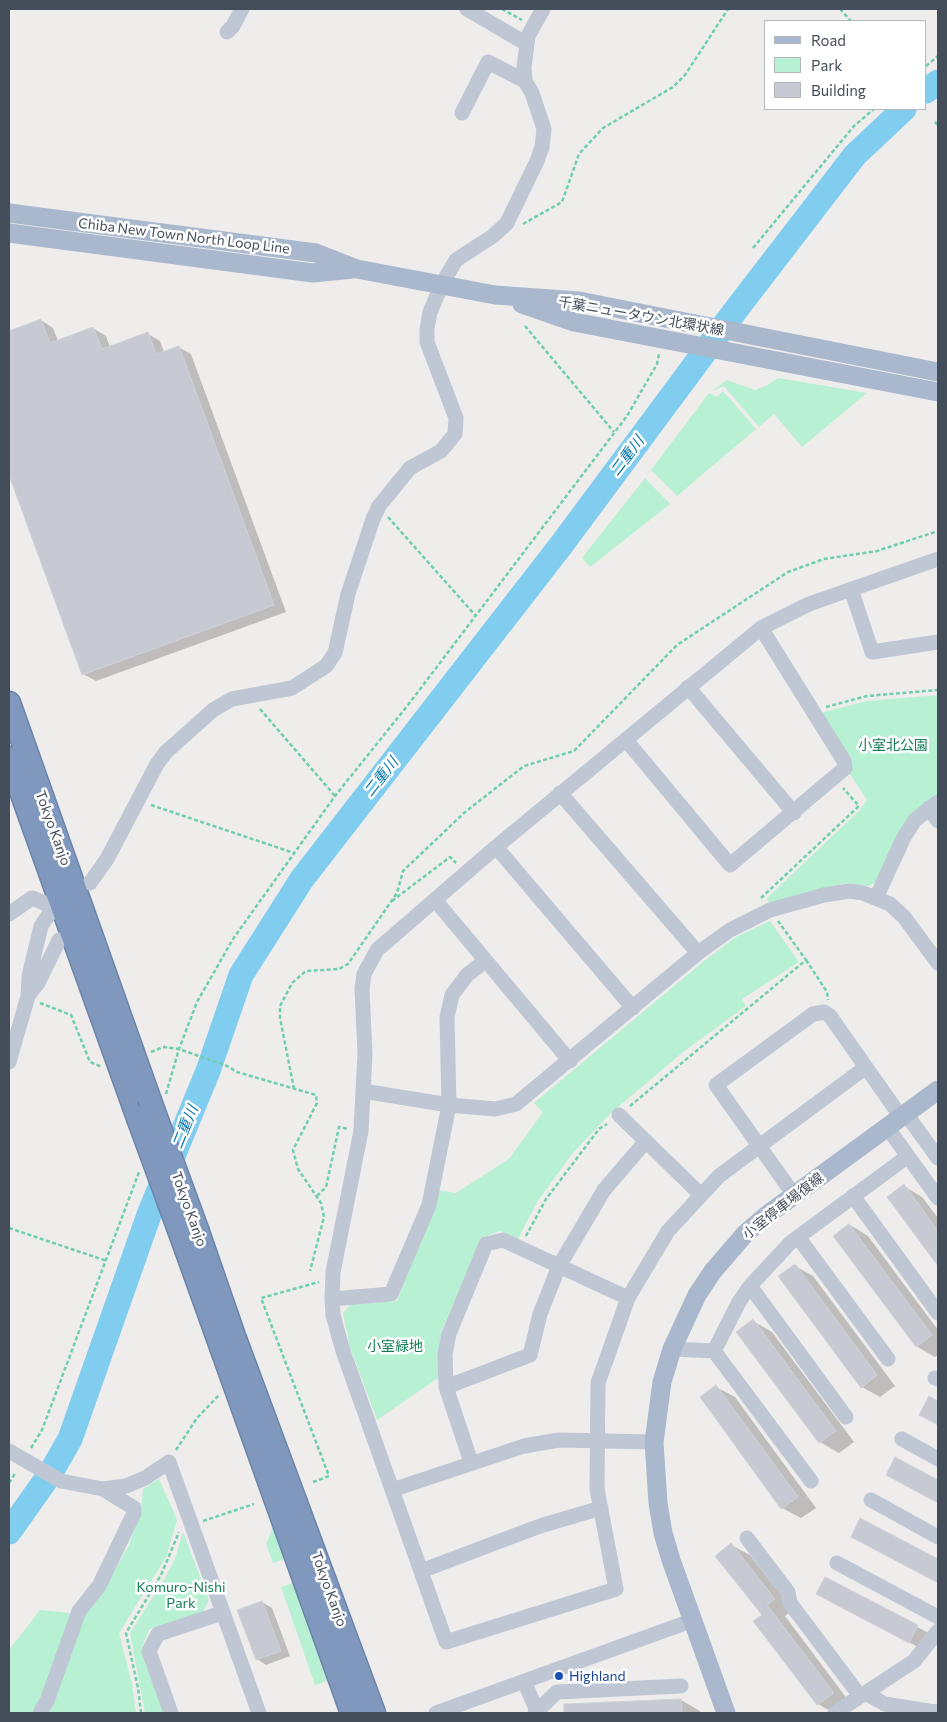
<!DOCTYPE html>
<html>
<head>
<meta charset="utf-8">
<style>
  body { margin:0 }
  #map { position:relative; width:947px; height:1722px; overflow:hidden; background:#efecec; font-family:Commissioner,sans-serif }
  canvas { display:block }
  .frame { position:absolute; inset:0; border:10px solid #444d5a; pointer-events:none }
  .legend { position:absolute; left:764px; top:20px; width:162px; height:90px; box-sizing:border-box; background:#fff; border:1px solid #b4b8bd; margin:0; padding:6px 9px; list-style:none; font-size:15px; color:#444d5a }
  .legend li { display:flex; align-items:center; gap:10px; height:25px }
  .legend b { width:25px; border:1px solid #b4b8bd }
</style>
</head>
<body>
<div id="map">
<canvas width="947" height="1722"></canvas>
<div class="frame"></div>
<ul class="legend">
<li><b style="height:6px;background:#aab8cd"></b>Road</li>
<li><b style="height:14px;background:#b7f0d3"></b>Park</li>
<li><b style="height:14px;background:#c8cad3"></b>Building</li>
</ul>
</div>
<script>
const c = document.querySelector('canvas').getContext('2d');
c.lineJoin = 'round';
function paint(path, color) { c.fillStyle = color; c.fill(path, 'evenodd'); }
const poly = rows => new Path2D(rows.map(r => 'M' + r).join(''));
function trace(path, color, width, dash) { c.strokeStyle = color; c.lineWidth = width; c.lineCap = dash ? 'butt' : 'round'; c.setLineDash(dash || []); c.stroke(path); }
function write(font, color, halo, rows, align = 'center') {
  c.font = font + ' Commissioner,"Noto Sans JP",sans-serif'; c.lineWidth = 5; c.setLineDash([]); c.textBaseline = 'middle'; c.strokeStyle = halo; c.fillStyle = color; for (const [text, x, y, turn = 0] of rows) {
    c.save(); c.translate(x, y); c.rotate((+turn || 0) * Math.PI / 180); c.textAlign = isNaN(turn) ? turn : align; if (halo) c.strokeText(text, 0, 0); c.fillText(text, 0, 0); c.restore();
  }
}
const green = poly([
  [778,378,867,393,802,447,774,414,759,427,724,386,712,391,727,380,755,390,768,385],
  [723,391,756,429,677,496,651,470,709,393,717,397],
  [645,478,670,504,590,567,582,558],
  [938,695,938,795,878,880,869,886,848,883,769,903,767,898,860,810,867,800,848,771,850,756,820,713,867,701],
  [770,921,799,962,742,999,746,1006,683,1052,611,1113,572,1154,537,1202,518,1239,500,1231,481,1238,442,1330,438,1354,438,1378,377,1420,350,1347,343,1313,350,1305,397,1301,438,1190,456,1193,509,1159,543,1112,534,1103,704,961,736,937],
  [159,1479,177,1520,166,1557,119,1633,132,1684,136,1713,48,1713,85,1615,99,1598,129,1545,141,1510,143,1489],
  [275,1522,290,1557,273,1563,266,1544],
  [183,1532,209,1600,202,1614,150,1629,141,1649,164,1713,145,1713,130,1633,165,1578,175,1559],
  [298,1581,332,1679,315,1685,281,1587],
  [40,1610,72,1613,40,1699,32,1713,9,1713,9,1650]
]);
const shadow = poly([
  [41,320,53,328,58,341,93,328,106,336,110,347,148,334,160,341,164,352,178,347,191,354,286,612,96,681,83,674,9,472,9,332],
  [904,1186,922,1197,938,1218,938,1265,889,1197],
  [850,1225,868,1236,938,1330,938,1355,935,1357,916,1346],
  [795,1266,813,1276,895,1386,880,1397,862,1387],
  [753,1321,772,1332,854,1442,839,1453,820,1442],
  [716,1387,735,1397,816,1508,801,1518,782,1508],
  [731,1545,750,1555,793,1610,785,1616,851,1704,834,1713,818,1704],
  [826,1578,936,1637,928,1652,836,1605],
  [262,1602,272,1608,290,1656,266,1665,257,1659],
  [681,1700,700,1711,700,1713,581,1713,580,1705]
]);
const river = poly([
  [926,91,938,82],
  [9,1532,50,1474,70,1439,150,1212,208,1071,241,975,302,879,562,544,735,311,855,155,904,109]
]);
const building = poly([
  [41,319,50,343,93,327,102,349,148,332,156,354,179,346,274,605,82,675,9,475,9,331,41,319],
  [904,1184,938,1231,938,1266,887,1197,904,1184],
  [849,1224,932,1335,916,1347,833,1236,849,1224],
  [795,1264,877,1375,861,1388,778,1276,795,1264],
  [753,1319,836,1431,819,1443,736,1332,753,1319],
  [716,1385,798,1497,781,1509,700,1397,716,1385],
  [929,1396,938,1401,938,1425,919,1415,929,1396],
  [895,1457,938,1480,938,1503,886,1475,895,1457],
  [860,1518,938,1559,938,1583,851,1537,860,1518],
  [731,1543,775,1599,767,1605,834,1693,817,1705,753,1621,762,1615,715,1556,731,1543],
  [825,1577,918,1625,909,1643,816,1594,825,1577],
  [262,1601,281,1651,256,1660,237,1610,262,1601],
  [681,1699,682,1713,564,1713,564,1704,681,1699]
]);
const path = poly([
  [502,9,522,20],
  [840,9,851,21],
  [926,66,938,56],
  [935,122,938,125],
  [523,224,562,202,579,154,603,128,673,87,685,75,728,9],
  [753,248,854,126,874,109],
  [525,326,614,432],
  [388,517,475,615],
  [826,707,867,696,938,690],
  [260,709,335,796],
  [151,805,294,853],
  [761,898,859,806,843,788],
  [392,901,450,857,456,863],
  [806,960,827,992,828,1000],
  [40,1003,71,1015,90,1062,102,1067],
  [151,1052,163,1047,179,1049,227,1066,237,1072,316,1095,317,1103,293,1150,298,1169,321,1203,324,1217,310,1271],
  [294,1089,280,1018,280,1006,292,983,306,971,339,969,348,964,397,893,403,871,464,813,524,766,574,751,677,645,788,572,824,559,877,551,938,531],
  [166,1094,179,1049,197,1002,233,939,335,796,408,705,627,416,657,364,659,354],
  [630,1106,806,960,778,921],
  [317,1196,326,1187,339,1127,348,1129],
  [9,1228,107,1261],
  [526,1236,546,1199,599,1129,607,1124],
  [31,1448,42,1430,139,1172],
  [176,1450,197,1418,220,1394],
  [313,1482,329,1476,261,1298,319,1282],
  [9,1483,16,1472],
  [203,1521,254,1504],
  [141,1713,138,1688,126,1633,161,1575,179,1532]
]);
const minor = poly([
  [467,9,525,43],
  [227,32,233,26,242,9],
  [462,113,488,62,525,81],
  [851,589,872,652,938,642],
  [688,687,794,813],
  [626,740,730,865,845,768,844,761,761,628],
  [560,793,698,953],
  [929,808,938,821],
  [496,847,633,1008],
  [90,883,107,859,157,764,166,752,213,710,232,699,292,688,326,666,335,653,348,594,373,519,379,506,410,468,441,451,455,434,456,418,427,342,427,329,430,312,442,284,456,260,493,236,507,223,537,161,542,147,544,129,532,93,525,81,524,67,528,36,543,9],
  [876,898,904,837,915,820,938,802],
  [435,900,570,1061],
  [9,914,32,898,54,907],
  [485,961,467,975,452,995,447,1017,449,1105,429,1205,391,1294,332,1299,333,1272,361,1131,365,1054,362,989,364,974,377,950,496,847,761,628,809,604,938,559],
  [28,996,29,976,41,926,54,907,62,905],
  [9,1062,28,996,38,983,59,940],
  [363,1091,449,1105,495,1109,516,1104,698,953,730,930,770,910,824,895,850,891,863,893,890,904,904,917,938,963],
  [906,1114,938,1158],
  [619,1115,700,1194],
  [887,1127,938,1198],
  [794,1195,716,1085,813,1014,824,1012,830,1016,901,1117],
  [853,1196,938,1313],
  [798,1237,888,1359],
  [750,1286,846,1417],
  [332,1299,333,1315,343,1351,446,1642,616,1589,597,1489,598,1383,628,1298,668,1231,719,1176,866,1067],
  [672,1349,714,1351,739,1302,750,1286,790,1243,908,1156],
  [714,1351,811,1481],
  [935,1378,938,1379],
  [446,1387,530,1355,540,1314,559,1266,604,1190,646,1141],
  [902,1439,938,1459],
  [9,1451,61,1481,103,1489,126,1486,145,1478,169,1462,259,1713],
  [471,1462,446,1387,445,1354,449,1334,486,1244,503,1240,628,1298],
  [392,1490,524,1446,559,1440,654,1442],
  [871,1500,938,1537],
  [747,1538,788,1592,790,1603,860,1696],
  [837,1563,938,1617],
  [421,1571,540,1526,601,1508],
  [524,1681,537,1711,535,1713],
  [865,1693,885,1704,934,1712,938,1711],
  [537,1711,557,1692,681,1686],
  [40,1713,47,1701,79,1611,99,1586,134,1513,134,1508,103,1489],
  [171,1713,149,1651,158,1634,222,1613],
  [436,1713,691,1621],
  [835,1713,914,1661,938,1631]
]);
const major = poly([
  [9,213,316,253,357,269,495,295,579,301,938,372],
  [9,233,313,273,353,269],
  [522,304,574,322,938,392],
  [726,1713,671,1560,663,1533,658,1503,654,1442,662,1382,672,1349,697,1295,713,1271,745,1234,767,1215,938,1090]
]);
const highway = poly([
  [9,703,149,1098],
  [9,758,138,1118],
  [198,1232,234,1336,374,1713],
  [187,1252,352,1713]
]);
const highwayBridge = poly([
  [149,1098,198,1232],
  [138,1118,187,1252]
]);
const markers = [
  [559,1676,5,"#1a4fb4"]
];
const streetNames = [
  ["Chiba New Town North Loop Line",184,236,7],
  ["千葉ニュータウン北環状線",641,316,10],
  ["Tokyo Kanjo",53,828,70],
  ["小室停車場復線",783,1206,-38],
  ["Tokyo Kanjo",189,1209,70],
  ["Tokyo Kanjo",329,1589,70]
];
const parkNames = [
  ["小室北公園",893,745],
  ["小室緑地",395,1346],
  ["Komuro-Nishi",181,1587],
  ["Park",181,1603]
];
const transitNames = [
  ["Highland",569,1676]
];
const waterNames = [
  ["二重川",627,456,-53],
  ["二重川",381,777,-52],
  ["二重川",185,1127,-68]
];
paint(green, '#b7f0d3');
paint(shadow, '#0003');
trace(river, '#81cdf0', 25);
paint(building, '#c8cad3');
trace(building, '#d0d1d8', 1);
trace(highway, '#6c83aa', 25);
trace(path, '#6dd0aa', 2.5, [4, 2.5]);
trace(minor, '#bec7d3', 15);
trace(major, '#aab8cd', 19);
trace(highway, '#8198be', 22);
trace(highwayBridge, '#6c83aa', 25, []);
trace(highwayBridge, '#8198be', 22);
for (const [x, y, r, color] of markers) { const dot = new Path2D(); dot.arc(x, y, r, 0, 2 * Math.PI); c.fillStyle = color; c.fill(dot); trace(dot, '#fff', 2); }
write('14px', '#444d5a', '#fff', streetNames);
write('14px', '#127e54', '#fff', parkNames);
write('14px', '#164399', '#fff', transitNames, 'left');
write('italic 15px', '#0577ac', '#fff', waterNames);
</script>
</body>
</html>
